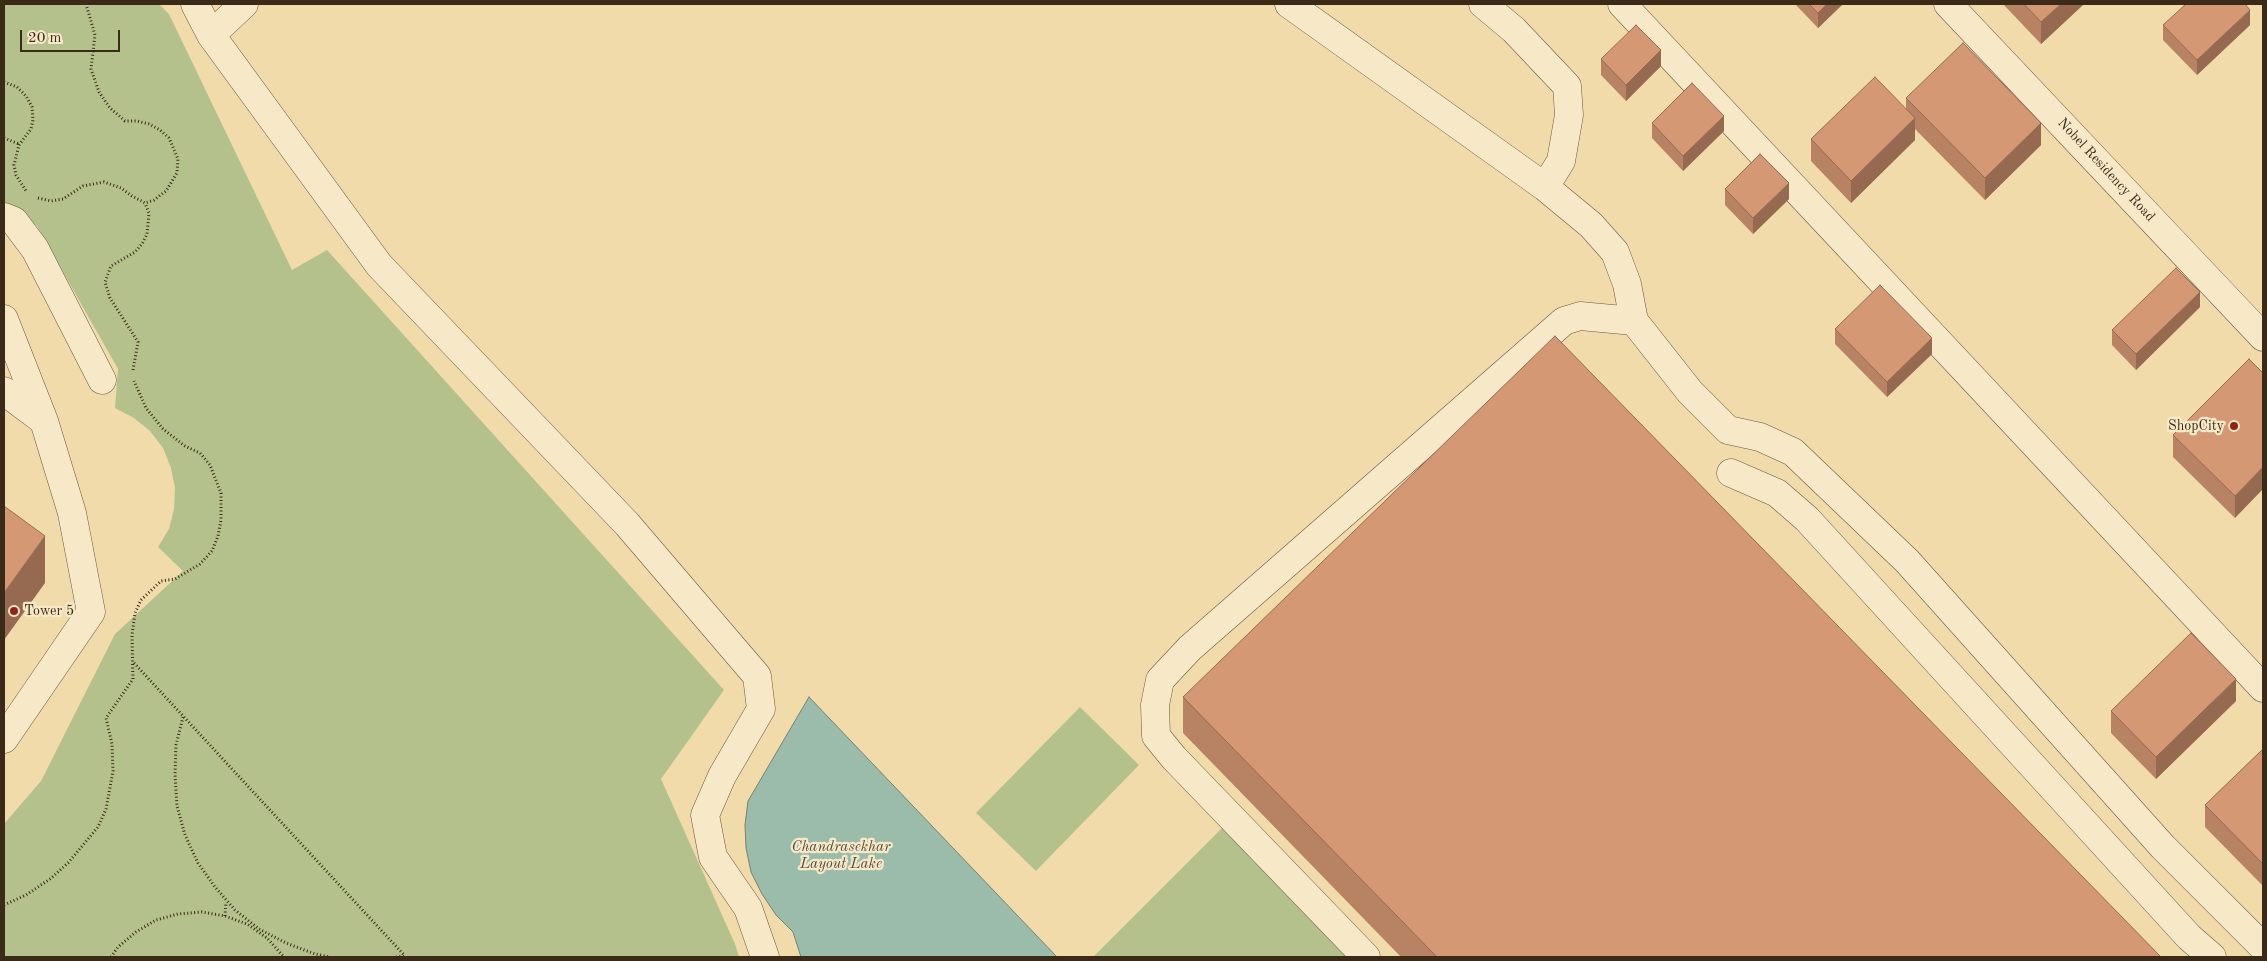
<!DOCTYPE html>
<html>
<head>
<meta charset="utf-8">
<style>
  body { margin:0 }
  #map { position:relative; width:2267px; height:961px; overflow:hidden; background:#f2dbab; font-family:"Old Standard TT",serif }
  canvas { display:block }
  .frame { position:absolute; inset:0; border:5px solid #3c2a19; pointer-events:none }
  .scale { position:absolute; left:20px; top:30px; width:100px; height:22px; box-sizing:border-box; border:2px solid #3c2a19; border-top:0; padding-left:6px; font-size:15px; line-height:18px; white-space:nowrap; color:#3c2a19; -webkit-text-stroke:4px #f7e8c8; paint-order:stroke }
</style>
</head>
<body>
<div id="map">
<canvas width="2267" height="961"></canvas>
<div class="frame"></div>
<div class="scale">20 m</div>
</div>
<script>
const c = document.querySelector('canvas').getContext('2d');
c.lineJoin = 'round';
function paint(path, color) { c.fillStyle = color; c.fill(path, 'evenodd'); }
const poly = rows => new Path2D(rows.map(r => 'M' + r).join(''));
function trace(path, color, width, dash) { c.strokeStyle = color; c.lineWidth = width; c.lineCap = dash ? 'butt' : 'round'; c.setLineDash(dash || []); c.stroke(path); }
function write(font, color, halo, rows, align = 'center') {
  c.font = font + ' "Old Standard TT",serif'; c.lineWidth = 4.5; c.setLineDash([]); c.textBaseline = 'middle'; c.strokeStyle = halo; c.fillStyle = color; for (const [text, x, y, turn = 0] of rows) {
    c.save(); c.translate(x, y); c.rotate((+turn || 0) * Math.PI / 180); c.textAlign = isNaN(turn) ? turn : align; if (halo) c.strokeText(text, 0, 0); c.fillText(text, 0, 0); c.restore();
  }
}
const green = poly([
  [4,4,159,4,169,14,292,270,327,250,724,690,661,779,735,944,739,957,4,957,4,824,41,781,115,634,183,571,158,547,169,529,174,509,175,488,171,468,163,448,150,431,134,418,115,408,118,369,37,226,4,203],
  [1080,707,1139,765,1036,871,976,813],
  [1224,826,1351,957,1093,957]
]);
const water = poly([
  [809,697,1057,957,801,957,793,932,776,915,762,894,751,872,746,848,745,825,748,801,809,697]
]);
const path = poly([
  [4,82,17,87,26,96,32,107,33,120,31,129,19,145,14,165,16,175,26,191],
  [4,138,19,144],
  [38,198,51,201,63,199,83,186,104,182,121,188,132,196,145,203,154,200,166,191,177,173,178,159,169,138,160,130,149,124,137,121,125,121,110,108,99,92,91,69,95,35,86,4],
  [133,370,138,342,110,298,105,282,111,266,135,252,142,244,147,234,149,213,145,203],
  [134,663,405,956],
  [183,717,176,745,175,775,177,806,185,835,198,863,215,887,235,910,259,929,286,943,315,954,330,957],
  [4,905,26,895,50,879,68,863,98,827,106,809,113,771,112,744,106,718,133,679,132,635,135,613,141,600,161,581,175,579,200,564,212,551,218,536,221,520,221,493,210,465,200,453,185,446,163,429,146,408,134,381],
  [225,916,226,902],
  [111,957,118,947,136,932,156,920,178,914,202,912,225,916,247,924,267,938,284,957],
  [396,957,405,956]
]);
const minor = poly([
  [195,4,211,35,379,265,627,524,757,676,761,709,722,776,705,815,713,857,748,908,765,957],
  [1289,4,1545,187,1591,225,1615,252,1627,284,1634,321,1690,392,1728,430,1760,437,1793,452,1907,561,2163,847,2263,947],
  [1483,4,1514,30,1567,86,1569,115,1561,161,1545,187],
  [1622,4,2263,688],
  [1948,4,2263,337],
  [211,35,244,4],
  [4,217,14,221,35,249,102,380],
  [4,319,44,421,72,513,91,612,4,739],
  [4,391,44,421],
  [1731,473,1777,493,1807,519,2189,937,2212,957],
  [1366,957,1174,758,1156,736,1155,705,1160,680,1190,648,1564,321,1580,316,1634,321]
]);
const wall = poly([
  [1795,4,1843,4,1818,28],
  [2003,4,2084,4,2041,44],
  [2163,25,2250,25,2197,75,2163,40],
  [1601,59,1661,66,1626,101,1601,75],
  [1906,98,2041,145,1985,200,1915,129,1915,140,1851,203,1811,161,1811,139,1906,109],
  [1652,123,1724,131,1683,171,1652,138],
  [1725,189,1789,199,1753,234,1725,205],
  [2200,307,2136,370,2112,345,2112,330],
  [1835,329,1932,354,1887,397,1835,344],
  [2249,359,2235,518,2173,457,2173,435],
  [1183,697,2161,957,1401,957,1183,733],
  [2236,701,2156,779,2111,733,2111,711],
  [2263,749,2263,886,2205,827,2205,805]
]);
const shadedWall = poly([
  [1827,4,1843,4,1818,28,1818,13],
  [2061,4,2084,4,2041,44,2041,22],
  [2250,10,2250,25,2197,75,2197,60],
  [1661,50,1661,66,1626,101,1626,85],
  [1724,116,1724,131,1683,171,1683,156],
  [1915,118,1915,140,1851,203,1851,181],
  [2041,123,2041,145,1985,200,1985,178],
  [1789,183,1789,199,1753,234,1753,218],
  [2200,292,2200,307,2136,370,2136,354],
  [1932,338,1932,354,1887,397,1887,382],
  [2263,467,2263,489,2235,518,2235,496],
  [45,536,45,583,4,640,4,593],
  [2236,679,2236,701,2156,779,2156,757]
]);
const building = poly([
  [1809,4,1827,4,1818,13,1809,4],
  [2024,4,2061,4,2041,22,2024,4],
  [2186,4,2245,4,2250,10,2197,60,2163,25,2186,4],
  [1636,25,1661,50,1626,85,1601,59,1636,25],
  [1963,43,2041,123,1985,178,1906,98,1963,43],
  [1875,77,1915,118,1851,181,1811,139,1875,77],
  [1692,83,1724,116,1683,156,1652,123,1692,83],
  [1760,154,1789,183,1753,218,1725,189,1760,154],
  [2176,268,2200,292,2136,354,2112,330,2176,268],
  [1880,285,1932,338,1887,382,1835,329,1880,285],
  [1555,336,2161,957,1437,957,1183,697,1555,336],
  [2249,359,2263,373,2263,467,2235,496,2173,435,2249,359],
  [4,506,45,536,4,593,4,506],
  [2191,633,2236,679,2156,757,2111,711,2191,633],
  [2263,749,2263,864,2205,805,2263,749]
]);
const markers = [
  [2234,426,5,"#8f2418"],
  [14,611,5,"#8f2418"]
];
const streetNames = [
  ["Nobel Residency Road",2106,170,47]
];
const poiNames = [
  ["ShopCity",2224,426],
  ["Tower 5",24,611,"left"]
];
const waterNames = [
  ["Chandrasekhar",841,847],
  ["Layout Lake",841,864]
];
paint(green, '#b4c18d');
paint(water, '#9bbbab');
trace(water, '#758171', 1);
trace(minor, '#6a563e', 29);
trace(path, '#3c2a19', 3, [1, 2.5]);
trace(minor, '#f7e8c8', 28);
paint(wall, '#b78364');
paint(shadedWall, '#956a51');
paint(building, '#d59874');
trace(building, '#956a51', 1);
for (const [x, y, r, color] of markers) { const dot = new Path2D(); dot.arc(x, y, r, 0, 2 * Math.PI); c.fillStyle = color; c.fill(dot); trace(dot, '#f7e8c8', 2); }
write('14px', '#3c2a19', '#f7e8c8', streetNames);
write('14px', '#3c2a19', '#f7e8c8', poiNames, 'right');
write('italic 15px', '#544e3e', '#f7e8c8', waterNames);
</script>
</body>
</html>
